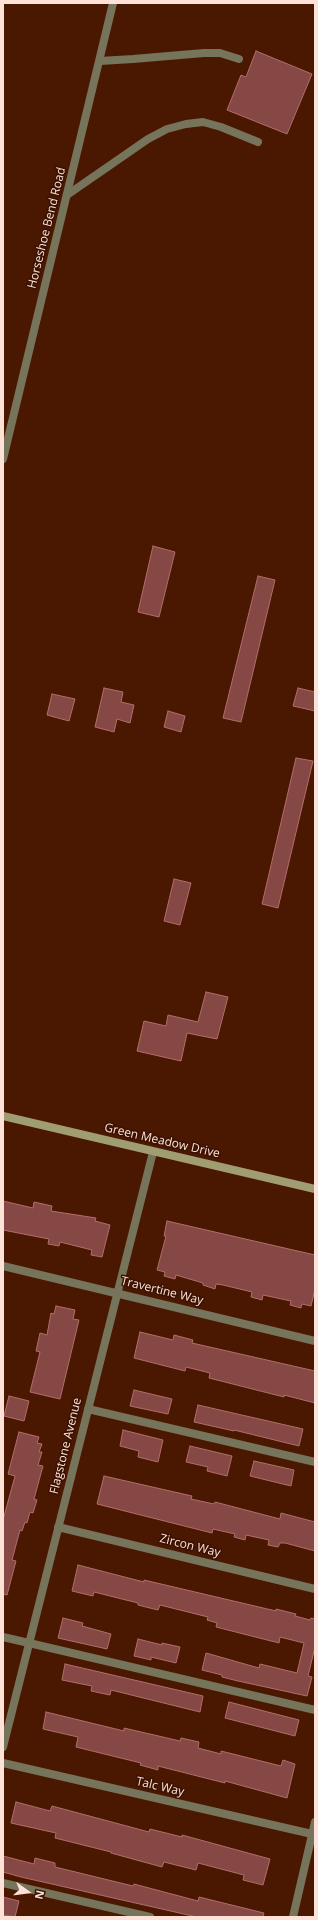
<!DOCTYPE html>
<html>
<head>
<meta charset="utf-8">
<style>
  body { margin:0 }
  #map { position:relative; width:318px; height:1920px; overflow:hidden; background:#4a1700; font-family:"Open Sans",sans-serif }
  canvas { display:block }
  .frame { position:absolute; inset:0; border:4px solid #fee2d7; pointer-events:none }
  .north { position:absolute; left:8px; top:1872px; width:40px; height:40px; -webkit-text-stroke:3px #3a1202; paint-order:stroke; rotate:104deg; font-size:11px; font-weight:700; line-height:16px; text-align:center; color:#fee2d7 }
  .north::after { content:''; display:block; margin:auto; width:14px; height:18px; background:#fee2d7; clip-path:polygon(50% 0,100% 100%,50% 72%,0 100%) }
</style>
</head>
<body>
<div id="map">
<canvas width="318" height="1920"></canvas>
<div class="frame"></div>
<div class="north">N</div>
</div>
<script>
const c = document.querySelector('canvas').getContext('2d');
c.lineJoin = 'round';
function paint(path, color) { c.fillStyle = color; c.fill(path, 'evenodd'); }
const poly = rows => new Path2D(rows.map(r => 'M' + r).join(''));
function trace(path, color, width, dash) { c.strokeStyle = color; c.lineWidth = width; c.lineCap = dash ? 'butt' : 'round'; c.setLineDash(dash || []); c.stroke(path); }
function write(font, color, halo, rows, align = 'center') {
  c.font = font + ' "Open Sans",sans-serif'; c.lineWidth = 3; c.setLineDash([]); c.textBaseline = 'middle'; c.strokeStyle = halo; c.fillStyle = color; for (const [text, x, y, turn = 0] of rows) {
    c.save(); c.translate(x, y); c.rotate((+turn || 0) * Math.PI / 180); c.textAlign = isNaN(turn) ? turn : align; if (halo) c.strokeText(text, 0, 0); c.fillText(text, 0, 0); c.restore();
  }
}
const building = poly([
  [256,51,312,74,287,134,227,110,241,75,246,77,256,51],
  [153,546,175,552,159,617,138,612,153,546],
  [258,576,275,580,241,722,223,718,258,576],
  [104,688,123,692,121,702,134,705,130,723,117,719,114,732,95,727,104,688],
  [298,688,315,692,315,711,293,706,298,688],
  [52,694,75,699,69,721,47,715,52,694],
  [168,711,185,716,181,732,164,727,168,711],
  [296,758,313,761,278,908,262,904,296,758],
  [174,879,191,883,180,925,164,921,174,879],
  [206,992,228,997,217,1039,187,1033,181,1061,137,1051,144,1021,166,1026,168,1015,198,1022,206,992],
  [3,1201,33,1208,34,1202,52,1206,51,1211,96,1218,95,1221,110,1225,102,1257,91,1255,92,1250,60,1242,59,1246,48,1244,49,1239,3,1230,3,1201],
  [167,1221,315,1255,315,1289,311,1306,302,1304,301,1308,290,1305,291,1301,263,1295,262,1300,251,1297,252,1292,223,1285,216,1284,215,1289,203,1285,203,1283,176,1275,175,1279,164,1276,165,1272,157,1270,166,1236,164,1236,167,1221],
  [56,1306,75,1310,73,1319,79,1320,60,1399,30,1392,40,1352,36,1351,40,1333,47,1335,51,1313,54,1314,56,1306],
  [140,1332,173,1340,174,1335,193,1340,192,1343,315,1371,315,1403,284,1395,284,1397,209,1378,210,1373,186,1367,185,1371,134,1358,140,1332],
  [134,1390,172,1399,168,1414,130,1406,134,1390],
  [9,1396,29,1401,24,1421,4,1416,9,1396],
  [198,1405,303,1429,299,1446,234,1430,234,1431,194,1422,198,1405],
  [123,1430,163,1440,158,1462,138,1457,139,1451,120,1446,123,1430],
  [19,1432,39,1437,37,1443,42,1444,39,1452,42,1452,38,1465,43,1466,34,1499,37,1500,33,1513,30,1512,27,1523,25,1522,22,1531,20,1530,12,1560,16,1561,7,1595,3,1594,3,1520,15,1476,8,1474,19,1432],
  [190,1446,232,1456,227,1476,207,1471,208,1467,186,1462,190,1446],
  [254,1461,294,1470,291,1486,250,1476,254,1461],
  [104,1476,192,1496,191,1499,214,1504,215,1502,280,1519,281,1513,315,1522,315,1551,285,1543,280,1543,278,1547,268,1545,269,1540,246,1535,245,1540,234,1537,235,1534,213,1529,212,1533,97,1504,104,1476],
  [78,1565,144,1582,144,1580,276,1611,276,1609,296,1614,295,1616,310,1620,311,1618,315,1619,315,1647,308,1676,312,1677,307,1696,238,1681,222,1677,222,1675,202,1670,206,1653,259,1668,260,1664,297,1673,304,1643,280,1637,279,1643,216,1627,217,1623,207,1620,208,1617,160,1605,158,1610,138,1605,138,1603,94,1592,93,1596,72,1591,78,1565],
  [63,1618,83,1623,82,1626,111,1634,107,1649,58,1638,63,1618],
  [138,1639,162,1645,162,1643,180,1647,176,1663,151,1657,151,1660,134,1656,138,1639],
  [65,1664,203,1696,200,1712,111,1690,110,1695,91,1691,92,1686,62,1680,65,1664],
  [229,1702,299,1720,295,1736,225,1718,229,1702],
  [46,1712,124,1731,124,1728,180,1741,181,1738,199,1742,198,1748,221,1754,221,1751,281,1766,283,1760,295,1764,287,1798,225,1781,225,1783,158,1766,158,1770,140,1765,141,1763,76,1747,78,1737,43,1729,46,1712],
  [16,1802,50,1811,52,1806,149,1832,150,1829,182,1837,182,1835,270,1859,263,1885,243,1880,244,1875,198,1863,196,1870,164,1862,162,1867,111,1853,111,1852,55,1838,56,1833,11,1823,16,1802],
  [3,1856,34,1864,35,1858,55,1863,55,1867,133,1886,134,1884,198,1901,199,1897,264,1913,263,1917,197,1917,21,1877,3,1872,3,1856],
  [3,1897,19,1901,15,1917,3,1915,3,1897]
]);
const service = poly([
  [100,61,133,59,204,53,220,53,239,59],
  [67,195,148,139,167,129,186,124,203,122,221,127,258,142],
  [88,1409,315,1462],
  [29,1643,315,1710],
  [3,1883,150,1917]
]);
const minor = poly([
  [3,459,113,3],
  [3,1266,315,1341],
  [58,1527,315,1589],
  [3,1637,29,1643],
  [3,1747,153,1152],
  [3,1763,312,1834],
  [293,1917,315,1822]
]);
const secondary = poly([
  [3,1116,315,1189]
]);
const streetNames = [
  ["Horseshoe Bend Road",47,228,-76],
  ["Green Meadow Drive",162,1141,13],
  ["Travertine Way",162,1291,14],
  ["Flagstone Avenue",66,1446,-76],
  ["Zircon Way",190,1546,14],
  ["Talc Way",160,1787,13]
];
paint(building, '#864845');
trace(building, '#b16e6b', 1);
trace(service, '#76745a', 8);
trace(minor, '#76745a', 8);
trace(secondary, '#a19d73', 8);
write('12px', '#fee2d7', '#3a1202', streetNames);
</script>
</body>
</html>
